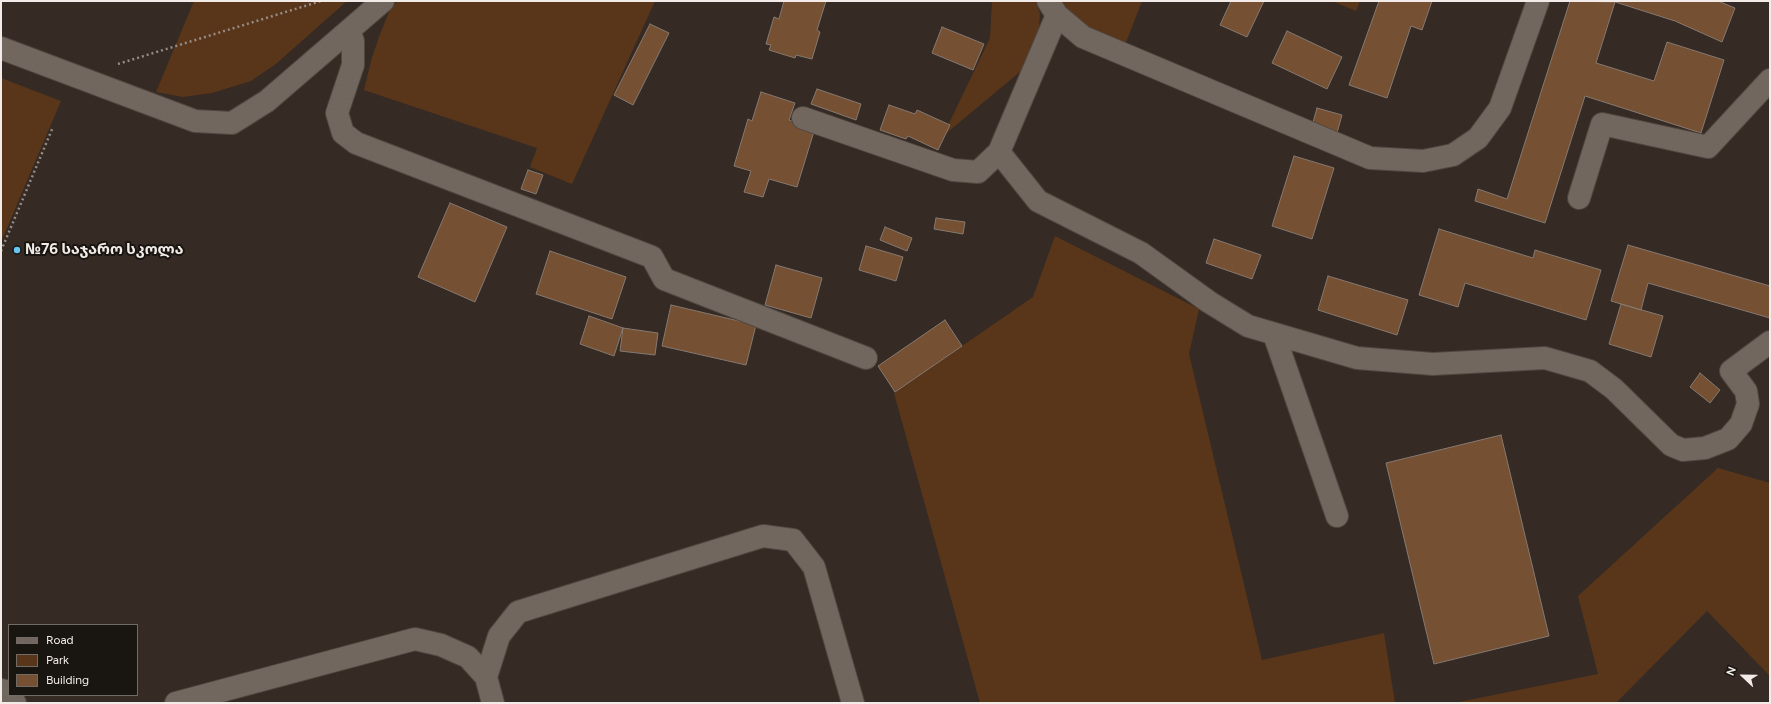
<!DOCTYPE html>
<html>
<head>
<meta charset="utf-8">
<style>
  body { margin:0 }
  #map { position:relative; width:1771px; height:704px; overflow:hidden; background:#352b24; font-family:Figtree,sans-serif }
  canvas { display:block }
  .frame { position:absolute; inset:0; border:2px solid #f2ebe7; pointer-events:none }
  .legend { position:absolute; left:8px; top:624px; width:130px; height:72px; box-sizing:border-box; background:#191511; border:1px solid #706b67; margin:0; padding:5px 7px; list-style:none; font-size:12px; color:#f2ebe7 }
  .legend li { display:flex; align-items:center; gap:8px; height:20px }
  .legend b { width:20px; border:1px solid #706b67 }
  .north { position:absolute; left:1723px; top:656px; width:40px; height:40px; -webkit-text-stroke:3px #191511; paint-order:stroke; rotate:292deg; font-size:11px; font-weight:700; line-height:16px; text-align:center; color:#f2ebe7 }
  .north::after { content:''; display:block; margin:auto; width:14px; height:18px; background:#f2ebe7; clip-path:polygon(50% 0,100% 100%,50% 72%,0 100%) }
</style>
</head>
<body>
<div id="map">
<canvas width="1771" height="704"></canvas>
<div class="frame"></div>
<ul class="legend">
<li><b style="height:5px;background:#72675f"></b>Road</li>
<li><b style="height:11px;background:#59361a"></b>Park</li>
<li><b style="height:11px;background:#765033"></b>Building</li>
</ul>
<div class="north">N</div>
</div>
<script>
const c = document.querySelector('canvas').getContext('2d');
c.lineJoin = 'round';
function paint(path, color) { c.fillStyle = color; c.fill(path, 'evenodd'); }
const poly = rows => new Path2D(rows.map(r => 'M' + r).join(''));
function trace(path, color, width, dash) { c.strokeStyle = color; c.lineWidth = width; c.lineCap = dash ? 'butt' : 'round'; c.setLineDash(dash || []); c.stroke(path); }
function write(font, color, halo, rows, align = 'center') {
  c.font = font + ' Figtree,"Noto Sans Georgian",sans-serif'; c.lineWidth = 4; c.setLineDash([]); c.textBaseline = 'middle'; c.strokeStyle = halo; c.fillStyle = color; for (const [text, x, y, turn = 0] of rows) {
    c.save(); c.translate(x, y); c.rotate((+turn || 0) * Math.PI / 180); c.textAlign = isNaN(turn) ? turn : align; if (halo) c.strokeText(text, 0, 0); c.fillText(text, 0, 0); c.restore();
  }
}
const green = poly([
  [194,1,347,1,277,63,251,81,212,93,183,97,156,92],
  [398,1,655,1,572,184,530,167,537,148,364,90,371,61,380,34,391,7],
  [992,1,1035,1,1040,13,1038,41,1027,66,943,136,990,38],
  [1055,1,1142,1,1125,45,1075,22],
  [1332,1,1360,1,1356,11],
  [1,78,61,101,1,242],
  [1055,236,1199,309,1189,354,1262,660,1384,633,1395,703,980,703,894,393,1033,297],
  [1718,468,1770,483,1770,676,1707,611,1616,703,1454,703,1598,674,1578,596]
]);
const building = poly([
  [784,1,826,1,817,30,820,32,812,59,796,55,795,58,769,50,771,45,766,44,774,17,779,19,784,1],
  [1231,1,1264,1,1247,37,1220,25,1231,1],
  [1379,1,1432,1,1422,30,1411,26,1387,98,1349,85,1379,1],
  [1570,1,1615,2,1596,63,1654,81,1667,42,1724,60,1701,133,1585,96,1545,223,1475,201,1478,189,1507,199,1570,1],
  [1612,1,1718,1,1735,8,1722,42,1675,21,1612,1],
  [650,24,669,33,633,105,614,95,650,24],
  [942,27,984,44,973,70,932,53,942,27],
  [1287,31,1342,57,1327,89,1272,63,1287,31],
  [817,89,861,104,856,120,811,104,817,89],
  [761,92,795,103,789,120,815,128,797,187,769,179,763,197,744,192,751,171,734,166,748,119,752,121,761,92],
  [889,105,915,114,917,110,950,125,938,150,908,136,906,139,880,130,889,105],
  [1317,108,1342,115,1337,133,1312,126,1317,108],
  [1294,156,1334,168,1312,239,1272,226,1294,156],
  [528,170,543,175,536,194,521,189,528,170],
  [450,203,507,227,475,302,418,277,450,203],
  [936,218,965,222,963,234,934,229,936,218],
  [885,227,912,238,907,251,880,240,885,227],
  [1439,229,1533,258,1535,250,1601,270,1586,320,1465,283,1458,307,1419,295,1439,229],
  [1214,239,1261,255,1252,279,1206,263,1214,239],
  [1628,245,1770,286,1770,318,1648,283,1641,310,1611,301,1628,245],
  [866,246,903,257,896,281,859,270,866,246],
  [550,251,626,277,612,319,536,294,550,251],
  [776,265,822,278,811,318,765,305,776,265],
  [1328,276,1408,300,1397,335,1318,310,1328,276],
  [1621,304,1663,316,1651,357,1609,344,1621,304],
  [671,305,756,325,746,365,662,346,671,305],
  [589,316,623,328,614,356,580,344,589,316],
  [945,320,962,346,895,392,878,366,945,320],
  [623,328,658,333,655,355,620,351,623,328],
  [1700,373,1720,390,1710,403,1690,387,1700,373],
  [1501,435,1549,636,1434,664,1386,463,1501,435]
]);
const path = poly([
  [118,64,321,1],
  [1,251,53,127]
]);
const minor = poly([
  [1048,1,1057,15,1083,37,1370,158,1423,161,1453,155,1478,138,1500,108,1538,1],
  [349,31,353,41,353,65,337,113,343,133,356,143,652,257,664,279,866,358],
  [1,48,195,121,232,123,267,101,383,1],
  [803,118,953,170,978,172,999,152,1057,15],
  [999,152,1038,201,1141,253,1209,302,1248,326,1357,358,1433,364,1545,358,1590,371,1614,389,1671,445,1683,450,1705,448,1728,439,1741,424,1748,404,1746,391,1731,371,1770,342],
  [1579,198,1602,124,1708,147,1770,80],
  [1274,334,1337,516],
  [486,677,499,636,518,612,763,536,793,540,814,567,853,703],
  [1,690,5,691,15,703],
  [176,703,415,639,441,645,468,657,486,677,493,703]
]);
const markers = [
  [17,250,4,"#68c4f0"]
];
const poiNames = [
  ["№76 საჯარო სკოლა",25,250]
];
paint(green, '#59361a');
paint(building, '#765033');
trace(building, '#857971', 1);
trace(minor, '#4f4741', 24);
trace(path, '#958c87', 2.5, [2, 3]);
trace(minor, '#72675f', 22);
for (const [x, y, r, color] of markers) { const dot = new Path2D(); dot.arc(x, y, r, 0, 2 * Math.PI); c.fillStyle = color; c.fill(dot); trace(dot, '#191511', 1.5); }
write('bold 15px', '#f2ebe7', '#191511', poiNames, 'left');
</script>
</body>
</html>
